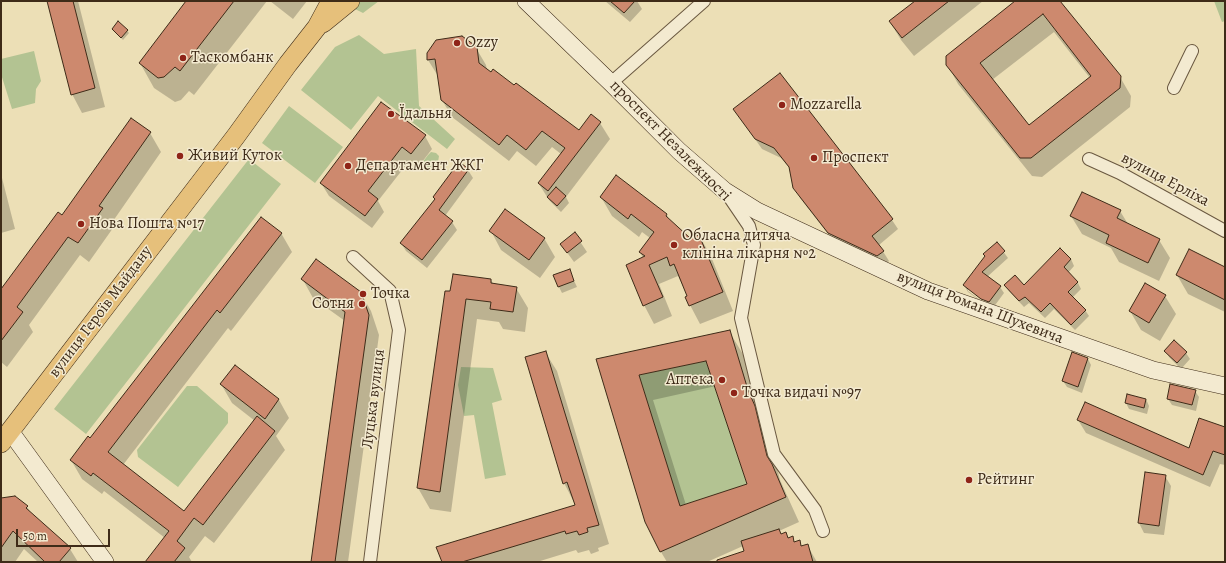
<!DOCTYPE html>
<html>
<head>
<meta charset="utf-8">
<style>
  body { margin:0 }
  #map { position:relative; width:1226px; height:563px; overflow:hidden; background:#ecdfb6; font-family:Alegreya,serif }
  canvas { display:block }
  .frame { position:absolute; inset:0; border:2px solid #3e2b18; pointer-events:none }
  .scale { position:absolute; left:16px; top:529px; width:94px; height:18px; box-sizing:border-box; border:2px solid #3e2b18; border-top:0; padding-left:5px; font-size:12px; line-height:14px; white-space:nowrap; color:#3e2b18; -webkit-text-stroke:3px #f3ead0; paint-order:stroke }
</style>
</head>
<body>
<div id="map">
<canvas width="1226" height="563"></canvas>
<div class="frame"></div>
<div class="scale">50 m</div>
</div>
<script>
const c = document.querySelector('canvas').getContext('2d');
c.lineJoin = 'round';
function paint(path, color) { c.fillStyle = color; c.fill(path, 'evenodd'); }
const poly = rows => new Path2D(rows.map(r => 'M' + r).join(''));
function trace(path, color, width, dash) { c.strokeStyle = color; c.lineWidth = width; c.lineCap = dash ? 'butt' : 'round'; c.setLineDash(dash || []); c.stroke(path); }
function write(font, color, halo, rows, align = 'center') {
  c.font = font + ' Alegreya,serif'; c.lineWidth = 3; c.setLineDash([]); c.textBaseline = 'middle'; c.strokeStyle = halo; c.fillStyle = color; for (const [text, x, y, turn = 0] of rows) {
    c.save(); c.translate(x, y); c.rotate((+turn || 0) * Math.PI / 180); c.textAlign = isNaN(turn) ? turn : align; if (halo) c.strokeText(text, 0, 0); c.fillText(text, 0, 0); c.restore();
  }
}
const green = poly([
  [361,1,379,1,363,13,353,8],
  [1214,1,1225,1,1225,21,1222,22],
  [359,35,384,54,416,49,419,106,455,139,447,149,378,96,351,130,301,90,335,47],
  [34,51,41,81,36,89,35,103,12,109,1,74,1,59],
  [289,106,343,147,315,183,262,143],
  [431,152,436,153,439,156,438,162,432,171,422,163,428,155],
  [249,159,281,184,86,434,54,409],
  [706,361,747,484,680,506,639,375],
  [461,367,493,368,502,400,492,403,506,475,485,479,474,415,464,416,458,385],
  [187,386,197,386,228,413,228,423,178,487,138,457,137,450]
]);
const shadow = poly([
  [48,1,78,1,105,107,82,113,72,94],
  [188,1,267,1,194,95,189,91,181,100,175,102,154,88,140,63],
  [270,1,307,1,293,19],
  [605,1,637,1,642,9,630,22],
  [916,1,983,1,914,56,901,40,890,22],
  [1017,1,1058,1,1120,77,1131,96,1130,107,1042,177,1032,176,958,84,947,64],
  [1054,32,1090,78,1028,126,992,80],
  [113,29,127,31,129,33,123,40],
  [476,48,486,65,487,70,514,86,579,132,591,116,600,123,610,139,566,197,569,203,561,212,549,200,539,184,561,154,552,147,536,166,517,151,509,161,452,117,442,100,438,76,428,60,428,54],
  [780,75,892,220,898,229,879,245,889,261,883,266,835,243,800,198,794,188,791,170,781,158,762,149,734,109],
  [150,133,161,152,111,224,113,228,89,262,80,255,29,325,33,332,7,367,1,362,1,291,62,216],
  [425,136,432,149,419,166,410,160,378,201,384,212,372,228,329,196,321,183],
  [468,170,473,178,445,216,452,222,457,230,427,268,406,251,401,243],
  [1,174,15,229,1,233],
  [617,177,667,215,670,222,690,239,699,236,710,254,733,311,700,324,690,305,688,297,678,276,659,284,672,316,654,324,644,305,643,258,640,252,650,238,642,232,639,237,612,216,601,197],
  [1120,211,1128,224,1159,240,1170,258,1159,281,1119,262,1111,248,1082,234,1071,216],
  [491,231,544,238,555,257,540,278,501,250],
  [281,233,292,252,231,331,228,328,123,465,184,512,255,421,232,403,221,384,235,366,279,400,289,418,276,436,285,450,214,543,205,536,189,557,192,562,146,562,165,538,104,491,102,494,82,479,71,460],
  [575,234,587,252,574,262,561,244],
  [997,243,1008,258,987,277,1000,287,1004,293,993,308,986,305,968,292,964,285],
  [968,288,986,301,984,303,968,291],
  [1071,259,1074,266,1068,273,1078,283,1081,289,1072,298,1085,310,1089,316,1075,330,1054,309,1045,318,1029,303,1024,307,1009,291,1006,285,1024,286],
  [1225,269,1225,312,1188,294,1177,275],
  [569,270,577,287,562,293,559,287],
  [303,280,360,292,371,311,379,335,348,562,312,562,345,321,313,298],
  [491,280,494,285,516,288,528,308,525,332,503,329,499,322,477,319,451,512,430,509,418,488,451,292],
  [1165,296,1176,314,1160,341,1141,330,1130,311],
  [729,331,744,356,761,416,768,432,780,480,799,522,779,531,781,535,786,533,788,539,792,537,795,543,799,541,802,547,807,545,817,562,713,562,745,552,743,546,707,562,667,562,661,552,597,359],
  [716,386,748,484,686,505,653,400],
  [1166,351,1186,353,1190,359,1181,369,1169,357],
  [545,352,557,371,609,544,598,548,599,551,591,554,589,550,578,553,576,550,537,562,443,562,576,506,564,483],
  [1088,359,1091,365,1082,393,1067,387,1063,381],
  [1195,391,1199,397,1196,411,1172,405,1168,399],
  [1146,399,1149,406,1147,414,1129,409,1126,403],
  [1078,420,1190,450,1225,428,1225,465,1220,464,1210,487,1086,433],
  [1165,476,1171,486,1164,535,1144,533,1139,523],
  [1,500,27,507,31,513,70,549,78,562,38,562,24,549,15,562,1,562]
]);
const building = poly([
  [47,1,73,1,95,88,71,95,47,1],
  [186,1,234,1,180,71,175,67,164,77,158,78,139,63,186,1],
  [610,1,635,1,624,13,610,1],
  [915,1,949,1,902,38,889,21,915,1],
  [1015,1,1060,1,1121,76,1120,88,1031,158,1020,158,946,65,946,56,1015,1],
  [1043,14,1091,76,1029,125,980,63,1043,14],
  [118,21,128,30,121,38,112,29,118,21],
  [462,36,477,47,479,63,491,72,493,69,514,85,516,83,579,130,591,114,601,122,548,191,538,183,565,148,542,131,526,150,507,135,499,145,441,100,435,59,427,60,427,53,436,40,462,36],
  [780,73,893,219,872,236,884,251,877,256,828,233,793,188,789,167,774,148,755,139,733,109,780,73],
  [381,102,426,135,411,154,402,147,368,191,378,199,365,216,320,183,381,102],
  [131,118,151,132,99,206,103,208,78,243,68,237,17,307,23,312,1,341,1,289,58,212,62,215,131,118],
  [459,162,469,169,439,210,453,221,422,260,400,243,435,199,433,197,459,162],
  [616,175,667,214,666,216,690,238,699,235,723,292,689,306,685,297,687,296,674,264,670,266,667,257,649,265,663,297,643,306,626,265,645,256,639,252,654,232,631,214,628,219,600,197,616,175],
  [556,187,566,196,557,206,547,197,556,187],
  [1082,192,1121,210,1117,218,1160,239,1148,263,1106,243,1109,235,1070,216,1082,192],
  [505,209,545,238,529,260,489,231,505,209],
  [261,217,282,233,220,313,217,310,108,452,184,511,257,416,275,431,203,525,194,518,177,541,185,548,174,562,145,562,169,531,93,473,91,476,70,460,88,436,90,438,261,217],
  [575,232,582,241,567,253,560,244,575,232],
  [997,242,1005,251,982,272,1001,286,989,302,981,299,963,285,985,256,983,254,997,242],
  [1060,248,1071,259,1064,267,1078,282,1068,292,1086,310,1071,325,1050,303,1041,312,1025,297,1019,301,1004,285,1015,275,1024,285,1060,248],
  [1189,249,1225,267,1225,300,1176,275,1189,249],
  [316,259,361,292,369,315,335,562,311,562,345,312,301,279,316,259],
  [570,269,574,281,558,287,553,275,570,269],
  [453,274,491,279,491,283,517,287,513,312,490,309,491,302,466,299,440,492,417,488,445,291,450,291,453,274],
  [1145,283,1166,295,1149,323,1129,311,1145,283],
  [730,330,748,390,755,406,767,456,772,464,786,497,660,552,645,522,596,359,730,330],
  [706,361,747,484,680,506,639,375,706,361],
  [1174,340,1187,352,1177,363,1164,351,1174,340],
  [546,351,599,525,587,528,588,532,579,535,577,531,566,534,565,531,462,562,442,562,436,547,575,505,567,482,563,484,525,357,546,351],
  [1072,352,1088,358,1078,387,1062,381,1072,352],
  [235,365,279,399,265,419,220,384,235,365],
  [1170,384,1196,390,1192,405,1167,399,1170,384],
  [1127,394,1146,399,1144,408,1125,403,1127,394],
  [1085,402,1189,448,1199,418,1225,427,1225,455,1213,451,1203,475,1077,420,1085,402],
  [1145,472,1166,475,1159,526,1138,523,1145,472],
  [15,496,28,506,26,508,71,548,59,562,45,562,13,531,1,548,1,498,15,496],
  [779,529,781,534,786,532,788,538,793,536,794,542,800,540,801,546,808,544,813,562,717,562,717,560,744,551,741,541,779,529]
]);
const street = poly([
  [611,83,704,1],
  [1174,88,1192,51],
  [1089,159,1120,173,1225,231],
  [728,195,749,226,754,245,741,318,774,454,815,510,823,531],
  [353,257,390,291,399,330,370,562]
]);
const secondary = poly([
  [526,1,611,83,679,151,725,191,757,211,928,291,1153,370,1225,386],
  [10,431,105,562]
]);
const primary = poly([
  [323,23,350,1],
  [1,443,236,136,288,64,317,27,331,1]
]);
const markers = [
  [457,43,4,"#8f2418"],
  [183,58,4,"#8f2418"],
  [782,105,4,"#8f2418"],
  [391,114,4,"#8f2418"],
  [180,156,4,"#8f2418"],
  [814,158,4,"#8f2418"],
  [348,166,4,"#8f2418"],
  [81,224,4,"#8f2418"],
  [674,245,4,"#8f2418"],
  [363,294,4,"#8f2418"],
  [362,304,4,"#8f2418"],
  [722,380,4,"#8f2418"],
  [734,393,4,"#8f2418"],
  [969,480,4,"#8f2418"]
];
const poiNames = [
  ["Ozzy",465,43],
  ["Таскомбанк",191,58],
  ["Mozzarella",790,105],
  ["Їдальня",399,114],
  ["Живий Куток",188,156],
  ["Проспект",822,158],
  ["Департамент ЖКГ",356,166],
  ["Нова Пошта №17",89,224],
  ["Обласна дитяча",682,236],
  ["клініна лікарня №2",682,254],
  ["Точка",371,294],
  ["Сотня",354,304,"right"],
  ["Аптека",714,380,"right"],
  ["Точка видачі №97",742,393],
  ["Рейтинг",977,480]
];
const streetNames = [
  ["проспект Незалежності",670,141,45],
  ["вулиця Ерліха",1165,180,28],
  ["вулиця Романа Шухевича",980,308,21],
  ["вулиця Героїв Майдану",101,312,-53],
  ["Луцька вулиця",374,399,-83]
];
paint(green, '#b3c392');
paint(shadow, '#0003');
paint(building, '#cd896e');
trace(building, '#3e2b18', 1);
trace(street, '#6a5840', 14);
trace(secondary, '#3e2b18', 18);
trace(primary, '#3e2b18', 20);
trace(street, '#f3ead0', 12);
trace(secondary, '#f3ead0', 17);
trace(primary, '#e6c07b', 19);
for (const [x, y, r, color] of markers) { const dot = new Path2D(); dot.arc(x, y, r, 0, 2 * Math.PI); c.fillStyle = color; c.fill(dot); trace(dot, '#f3ead0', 1.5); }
write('16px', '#3e2b18', '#f3ead0', poiNames, 'left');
write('16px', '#3e2b18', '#f3ead0', streetNames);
</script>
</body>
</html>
